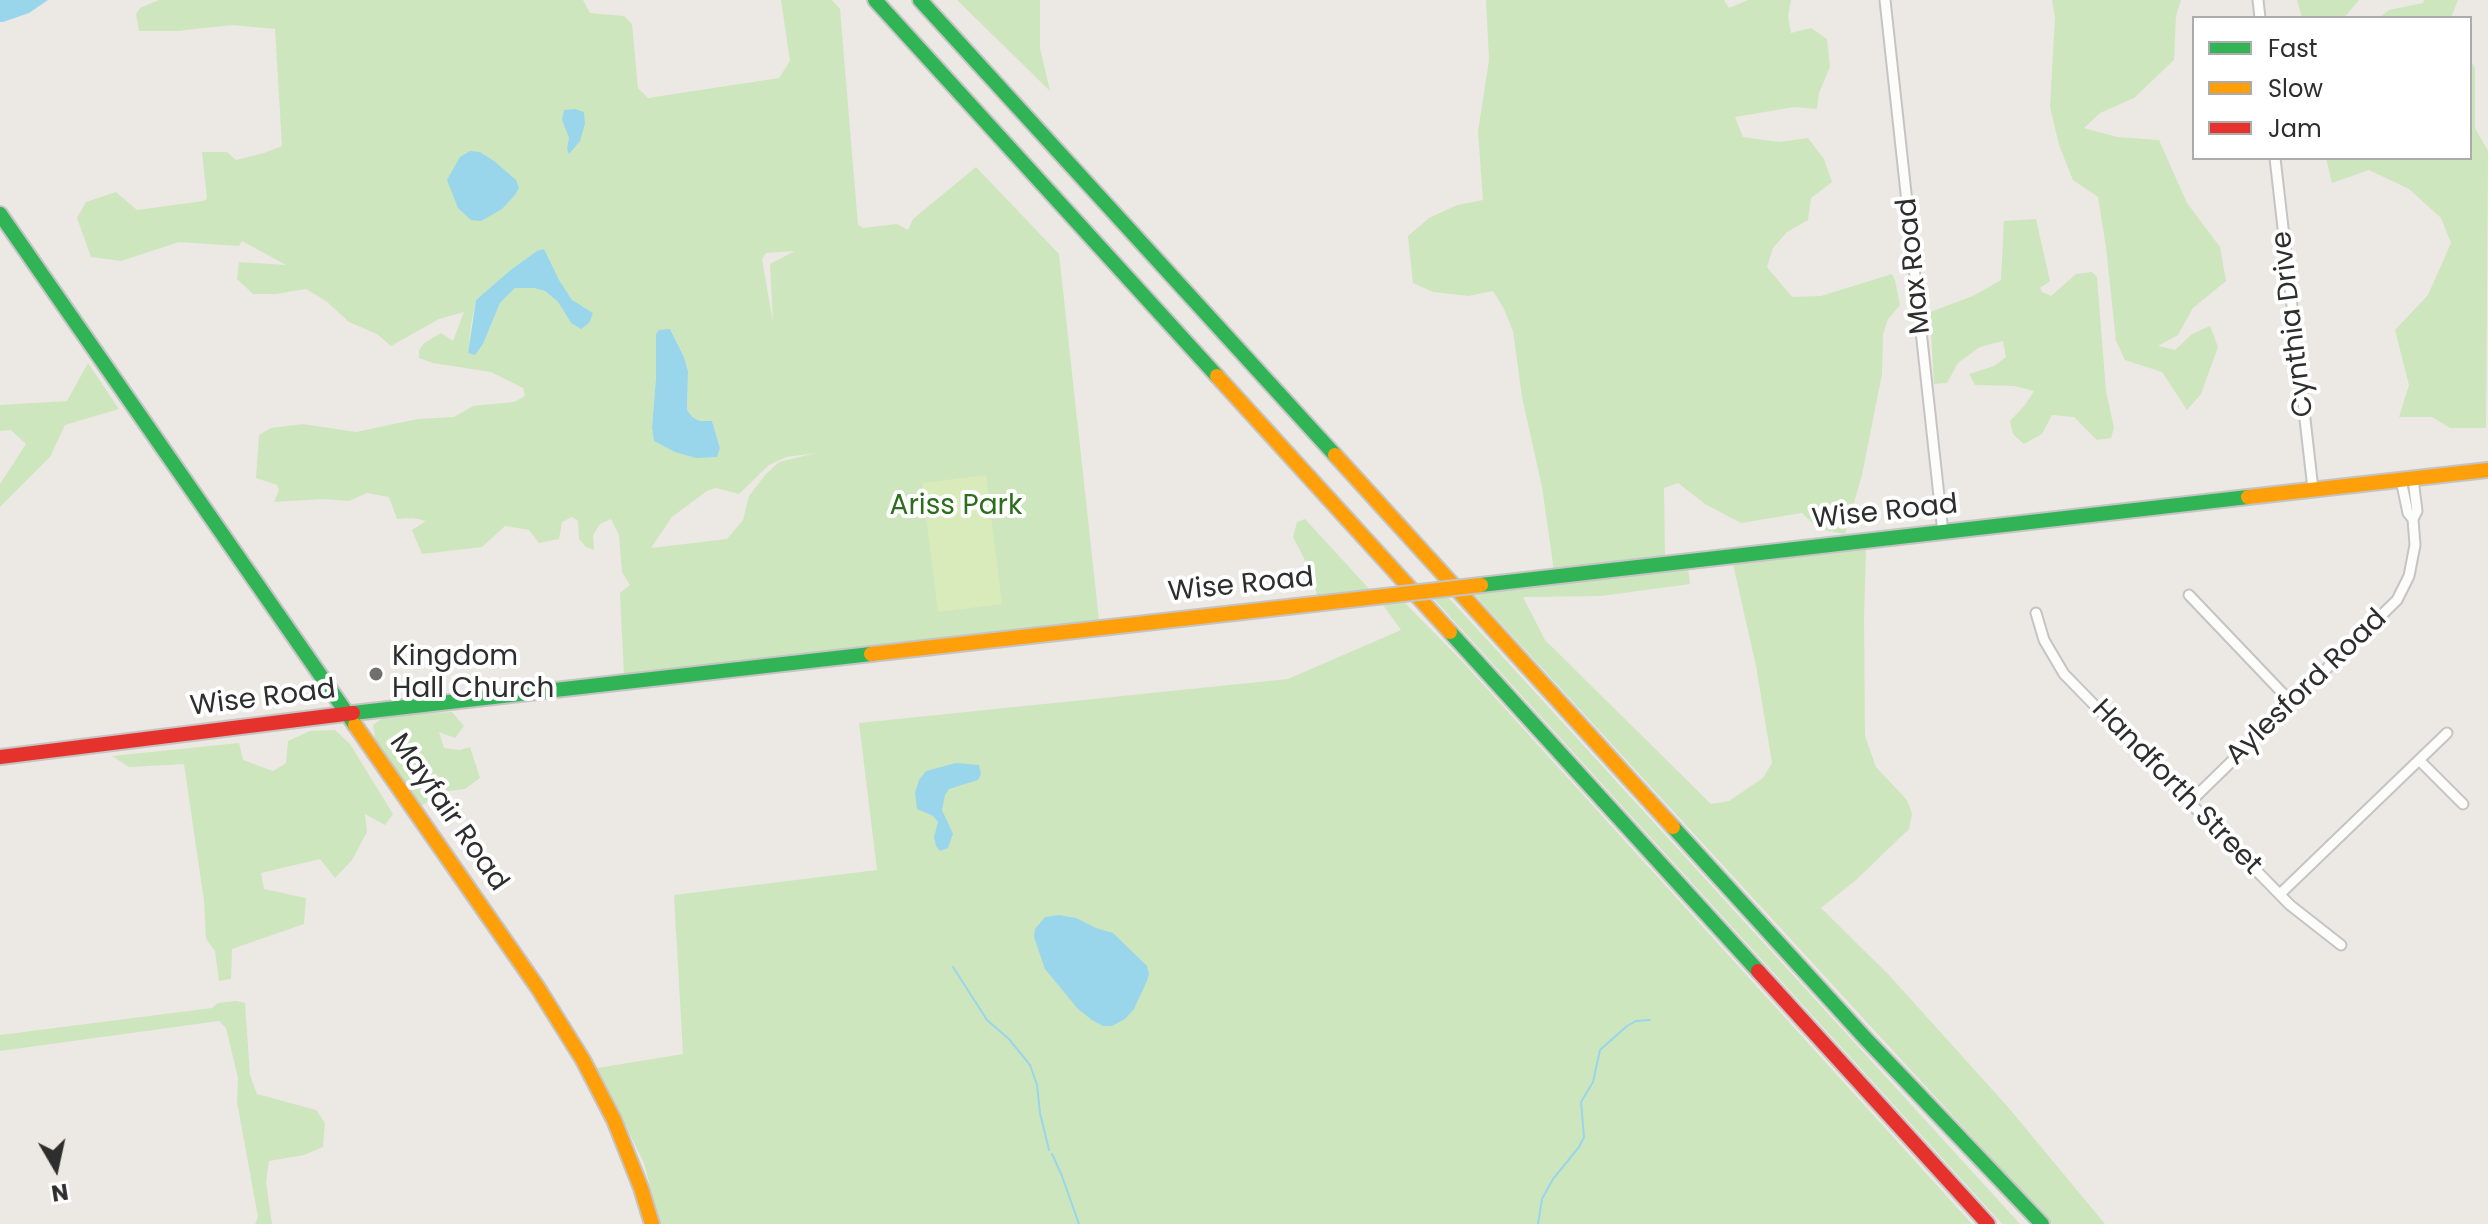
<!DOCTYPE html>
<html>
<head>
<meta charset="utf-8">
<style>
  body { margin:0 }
  #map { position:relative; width:2488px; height:1224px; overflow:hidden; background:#ece8e4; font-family:Poppins,sans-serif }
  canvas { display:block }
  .legend { position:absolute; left:2192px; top:16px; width:280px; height:144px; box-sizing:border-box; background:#fff; border:2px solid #ababab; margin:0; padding:10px 14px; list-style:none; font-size:24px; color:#2e2e2e }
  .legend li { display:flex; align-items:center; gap:16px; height:40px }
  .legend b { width:40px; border:2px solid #ababab }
  .north { position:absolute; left:16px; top:1128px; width:80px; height:80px; -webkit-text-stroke:6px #fff; paint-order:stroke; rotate:171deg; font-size:22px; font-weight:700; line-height:32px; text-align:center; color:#2e2e2e }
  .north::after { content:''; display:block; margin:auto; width:28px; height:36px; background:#2e2e2e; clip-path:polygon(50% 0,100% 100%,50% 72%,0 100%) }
</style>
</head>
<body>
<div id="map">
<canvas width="2488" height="1224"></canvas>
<ul class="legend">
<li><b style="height:10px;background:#30b455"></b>Fast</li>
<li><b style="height:10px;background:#ff9f0a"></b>Slow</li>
<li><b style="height:10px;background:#e5322d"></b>Jam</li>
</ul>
<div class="north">N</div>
</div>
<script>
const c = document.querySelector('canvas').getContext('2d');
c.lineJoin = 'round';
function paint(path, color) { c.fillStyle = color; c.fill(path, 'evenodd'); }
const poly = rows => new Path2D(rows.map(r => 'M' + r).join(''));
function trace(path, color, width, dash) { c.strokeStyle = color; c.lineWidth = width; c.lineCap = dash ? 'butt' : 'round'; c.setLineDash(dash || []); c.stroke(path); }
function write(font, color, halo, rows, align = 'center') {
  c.font = font + ' Poppins,sans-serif'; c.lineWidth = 8; c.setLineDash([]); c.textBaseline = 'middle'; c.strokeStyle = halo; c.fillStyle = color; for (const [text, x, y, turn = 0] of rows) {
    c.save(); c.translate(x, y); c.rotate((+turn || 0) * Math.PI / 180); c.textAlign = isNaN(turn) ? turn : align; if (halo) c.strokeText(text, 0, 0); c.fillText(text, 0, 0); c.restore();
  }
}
const green = poly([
  [159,0,583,0,590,13,624,16,632,24,638,88,648,98,779,78,790,61,781,0,832,0,840,9,858,225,863,228,897,224,908,230,913,219,976,167,1059,254,1099,620,624,676,620,593,630,585,622,572,619,535,611,519,600,524,593,535,594,550,586,547,579,539,578,521,572,517,562,522,559,539,539,543,529,530,505,526,482,547,422,554,412,530,426,521,413,518,397,519,389,497,367,493,349,501,323,499,274,502,279,490,277,485,256,478,259,435,271,428,303,424,356,432,418,419,454,417,473,406,514,402,525,396,523,388,491,372,433,363,419,358,419,350,424,343,441,333,453,341,464,312,439,319,391,346,377,334,349,322,326,301,306,289,276,294,253,294,237,279,239,262,286,265,242,241,239,246,179,242,121,261,91,257,77,218,86,202,116,192,137,210,203,201,207,199,202,152,227,152,236,160,264,153,282,146,275,29,232,25,177,31,139,31,136,14,140,8],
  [538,251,572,300,571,323,558,302,545,291,534,288,515,288,500,303,483,344,468,354,471,325,476,300],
  [795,251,770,264,773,323,762,259,766,253],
  [670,329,684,357,688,371,687,410,691,417,700,421,712,421,720,448,717,457,652,427,656,377,656,334],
  [816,453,779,462,765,475,749,496,743,520,727,539,651,548,672,517,707,491,716,488,739,494,769,465,786,457],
  [957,0,1040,0,1040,48,1050,91],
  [1486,0,1724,0,1729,8,1748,0,1791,0,1788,16,1791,33,1811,28,1827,39,1830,67,1819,93,1817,109,1794,107,1735,117,1743,137,1779,142,1808,138,1824,159,1832,182,1811,198,1808,220,1787,232,1773,248,1767,267,1792,297,1821,296,1892,274,1895,280,1900,305,1888,319,1883,334,1882,374,1862,475,1845,534,1818,529,1802,513,1741,523,1705,504,1678,483,1664,488,1665,555,1554,571,1542,487,1522,397,1513,331,1504,309,1493,291,1468,296,1433,292,1413,283,1408,236,1429,218,1457,205,1483,200,1478,132,1489,60],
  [2052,0,2181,0,2176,16,2174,60,2134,98,2100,113,2084,128,2117,137,2159,140,2187,203,2220,247,2226,281,2193,308,2178,335,2158,346,2175,350,2192,334,2210,326,2218,347,2201,394,2187,410,2162,372,2125,360,2116,341,2106,247,2098,197,2073,180,2059,145,2050,107,2055,17],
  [2297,0,2359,0,2344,18,2302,18],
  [2424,0,2458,0,2451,18,2379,18,2389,10,2423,3],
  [2470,61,2475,68,2475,128,2488,151,2486,428,2450,428,2432,417,2399,417,2409,385,2395,330,2428,295,2451,243,2441,218,2409,189,2369,170,2332,183,2326,158,2470,158],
  [2036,219,2050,281,2040,288,2042,292,2051,296,2076,274,2092,272,2097,277,2106,391,2114,428,2111,438,2097,440,2074,417,2052,415,2042,434,2024,444,2013,434,2010,421,2025,405,2034,391,2014,386,1975,385,1969,374,1994,366,2006,357,2003,341,1980,347,1958,363,1947,383,1934,384,1930,312,1973,296,2001,280,2004,221],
  [88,363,119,409,65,425,50,457,0,507,0,484,26,444,11,430,0,431,0,405,67,401],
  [1305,519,1372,592,1318,598,1309,568,1293,537,1297,522],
  [1866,550,1864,618,1865,736,1876,767,1907,800,1912,814,1909,829,1856,880,1821,908,1888,974,2008,1107,2105,1224,2052,1224,1474,594,1688,567,1690,584,1601,596,1523,597,1545,640,1711,804,1729,801,1763,778,1772,763,1756,666,1733,564],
  [1446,595,1512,667,2020,1224,2002,1224,1432,597],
  [1401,599,1461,660,1972,1224,660,1224,644,1163,597,1068,683,1054,674,895,877,870,859,723,1288,679,1401,630,1380,601],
  [452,712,464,726,455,738,439,732,444,748,460,750,470,747,480,778,465,789,442,792,418,808,376,744,373,725,387,715],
  [335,730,350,744,393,814,385,825,365,814,367,832,352,860,335,878,320,859,261,873,264,889,306,898,304,924,232,949,231,979,219,981,215,951,206,939,204,901,184,764,129,767,112,756,239,743,243,760,273,771,286,763,288,741,310,731],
  [236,1001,245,1003,250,1075,257,1094,316,1110,325,1123,323,1147,304,1155,269,1161,266,1182,272,1224,255,1224,258,1217,237,1102,238,1078,226,1028,219,1021,0,1051,0,1035,212,1008,218,1003]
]);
const pitch = poly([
  [986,475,1002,604,938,612,922,483]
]);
const water = poly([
  [0,0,48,0,29,13,3,22,0,22],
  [575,109,584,112,585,124,580,141,569,154,567,149,569,138,562,120,564,110],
  [470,151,480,152,494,161,516,180,519,188,515,195,502,209,481,221,471,220,458,208,447,180,460,157],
  [544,249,559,280,572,300,593,313,589,323,581,329,571,323,558,302,545,291,534,288,515,288,500,303,483,344,475,355,468,353,476,300,512,269,537,251],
  [670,329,684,357,688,371,687,410,692,417,700,421,712,421,720,448,717,457,696,458,675,452,654,441,652,427,656,377,656,334,659,330],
  [956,763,979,765,981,774,978,780,949,789,945,795,942,810,953,834,948,848,940,851,936,846,934,837,938,822,933,816,917,809,915,793,919,780,926,771],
  [1059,915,1076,918,1096,928,1113,933,1147,966,1149,974,1147,981,1134,1009,1125,1019,1112,1026,1103,1026,1092,1020,1078,1009,1045,969,1034,937,1035,929,1045,917]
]);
const stream = poly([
  [953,967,987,1020,1009,1039,1030,1065,1037,1085,1040,1113,1049,1150],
  [1052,1154,1062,1176,1079,1224],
  [1538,1224,1542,1199,1553,1179,1579,1147,1584,1137,1581,1102,1593,1082,1600,1050,1627,1026,1636,1021,1650,1020]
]);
const street = poly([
  [1885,0,1943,533],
  [2258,0,2260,18],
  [2275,158,2313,489],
  [2401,480,2408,513,2413,519],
  [2189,595,2291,702],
  [2036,613,2044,640,2064,674,2290,905,2341,945],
  [2419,760,2463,804],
  [2190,802,2397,600,2409,576,2415,545,2413,519,2417,511,2413,479],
  [2280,894,2447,733]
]);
const fast = poly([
  [875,0,1217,376],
  [920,0,1335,455],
  [0,214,355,725],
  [1481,585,2248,497],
  [1450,632,1758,971],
  [353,713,871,654],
  [1673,827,1866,1039,2042,1224]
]);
const slow = poly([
  [1217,376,1450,632],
  [1335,455,1673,827],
  [2248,497,2488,470],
  [871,654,1376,597],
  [355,725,538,988,583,1060,614,1120,641,1188,652,1224]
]);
const jam = poly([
  [0,757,353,713],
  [1758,971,1988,1224]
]);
const slowBridge = poly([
  [1376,597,1481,585]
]);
const markers = [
  [376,674,8,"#706f6e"]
];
const streetNames = [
  ["Max Road",1915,266,-96],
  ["Cynthia Drive",2294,324,-97],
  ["Wise Road",1885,513,-6],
  ["Wise Road",1241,586,-6],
  ["Aylesford Road",2307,688,-44],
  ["Wise Road",263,699,-7],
  ["Handforth Street",2176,788,46],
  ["Mayfair Road",448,813,55]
];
const parkNames = [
  ["Ariss Park",956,507]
];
const poiNames = [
  ["Kingdom",392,658],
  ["Hall Church",392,690]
];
paint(green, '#cee6be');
paint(pitch, '#d9eabb');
paint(water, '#99d6ec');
trace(stream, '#99d6ec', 2);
trace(street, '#c5c4c5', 13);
trace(fast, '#c5c4c5', 18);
trace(slow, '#c5c4c5', 18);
trace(jam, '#c5c4c5', 18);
trace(street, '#fcfcfb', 9);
trace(fast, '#30b455', 14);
trace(slow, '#ff9f0a', 14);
trace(jam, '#e5322d', 14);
trace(slowBridge, '#c5c4c5', 18, []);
trace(slowBridge, '#ff9f0a', 14);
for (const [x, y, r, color] of markers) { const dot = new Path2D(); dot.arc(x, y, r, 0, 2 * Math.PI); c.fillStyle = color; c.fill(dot); trace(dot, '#fff', 3); }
write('28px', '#2e2e2e', '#fff', streetNames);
write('28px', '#2c6e1b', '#fff', parkNames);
write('28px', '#2e2e2e', '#fff', poiNames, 'left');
</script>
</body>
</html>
